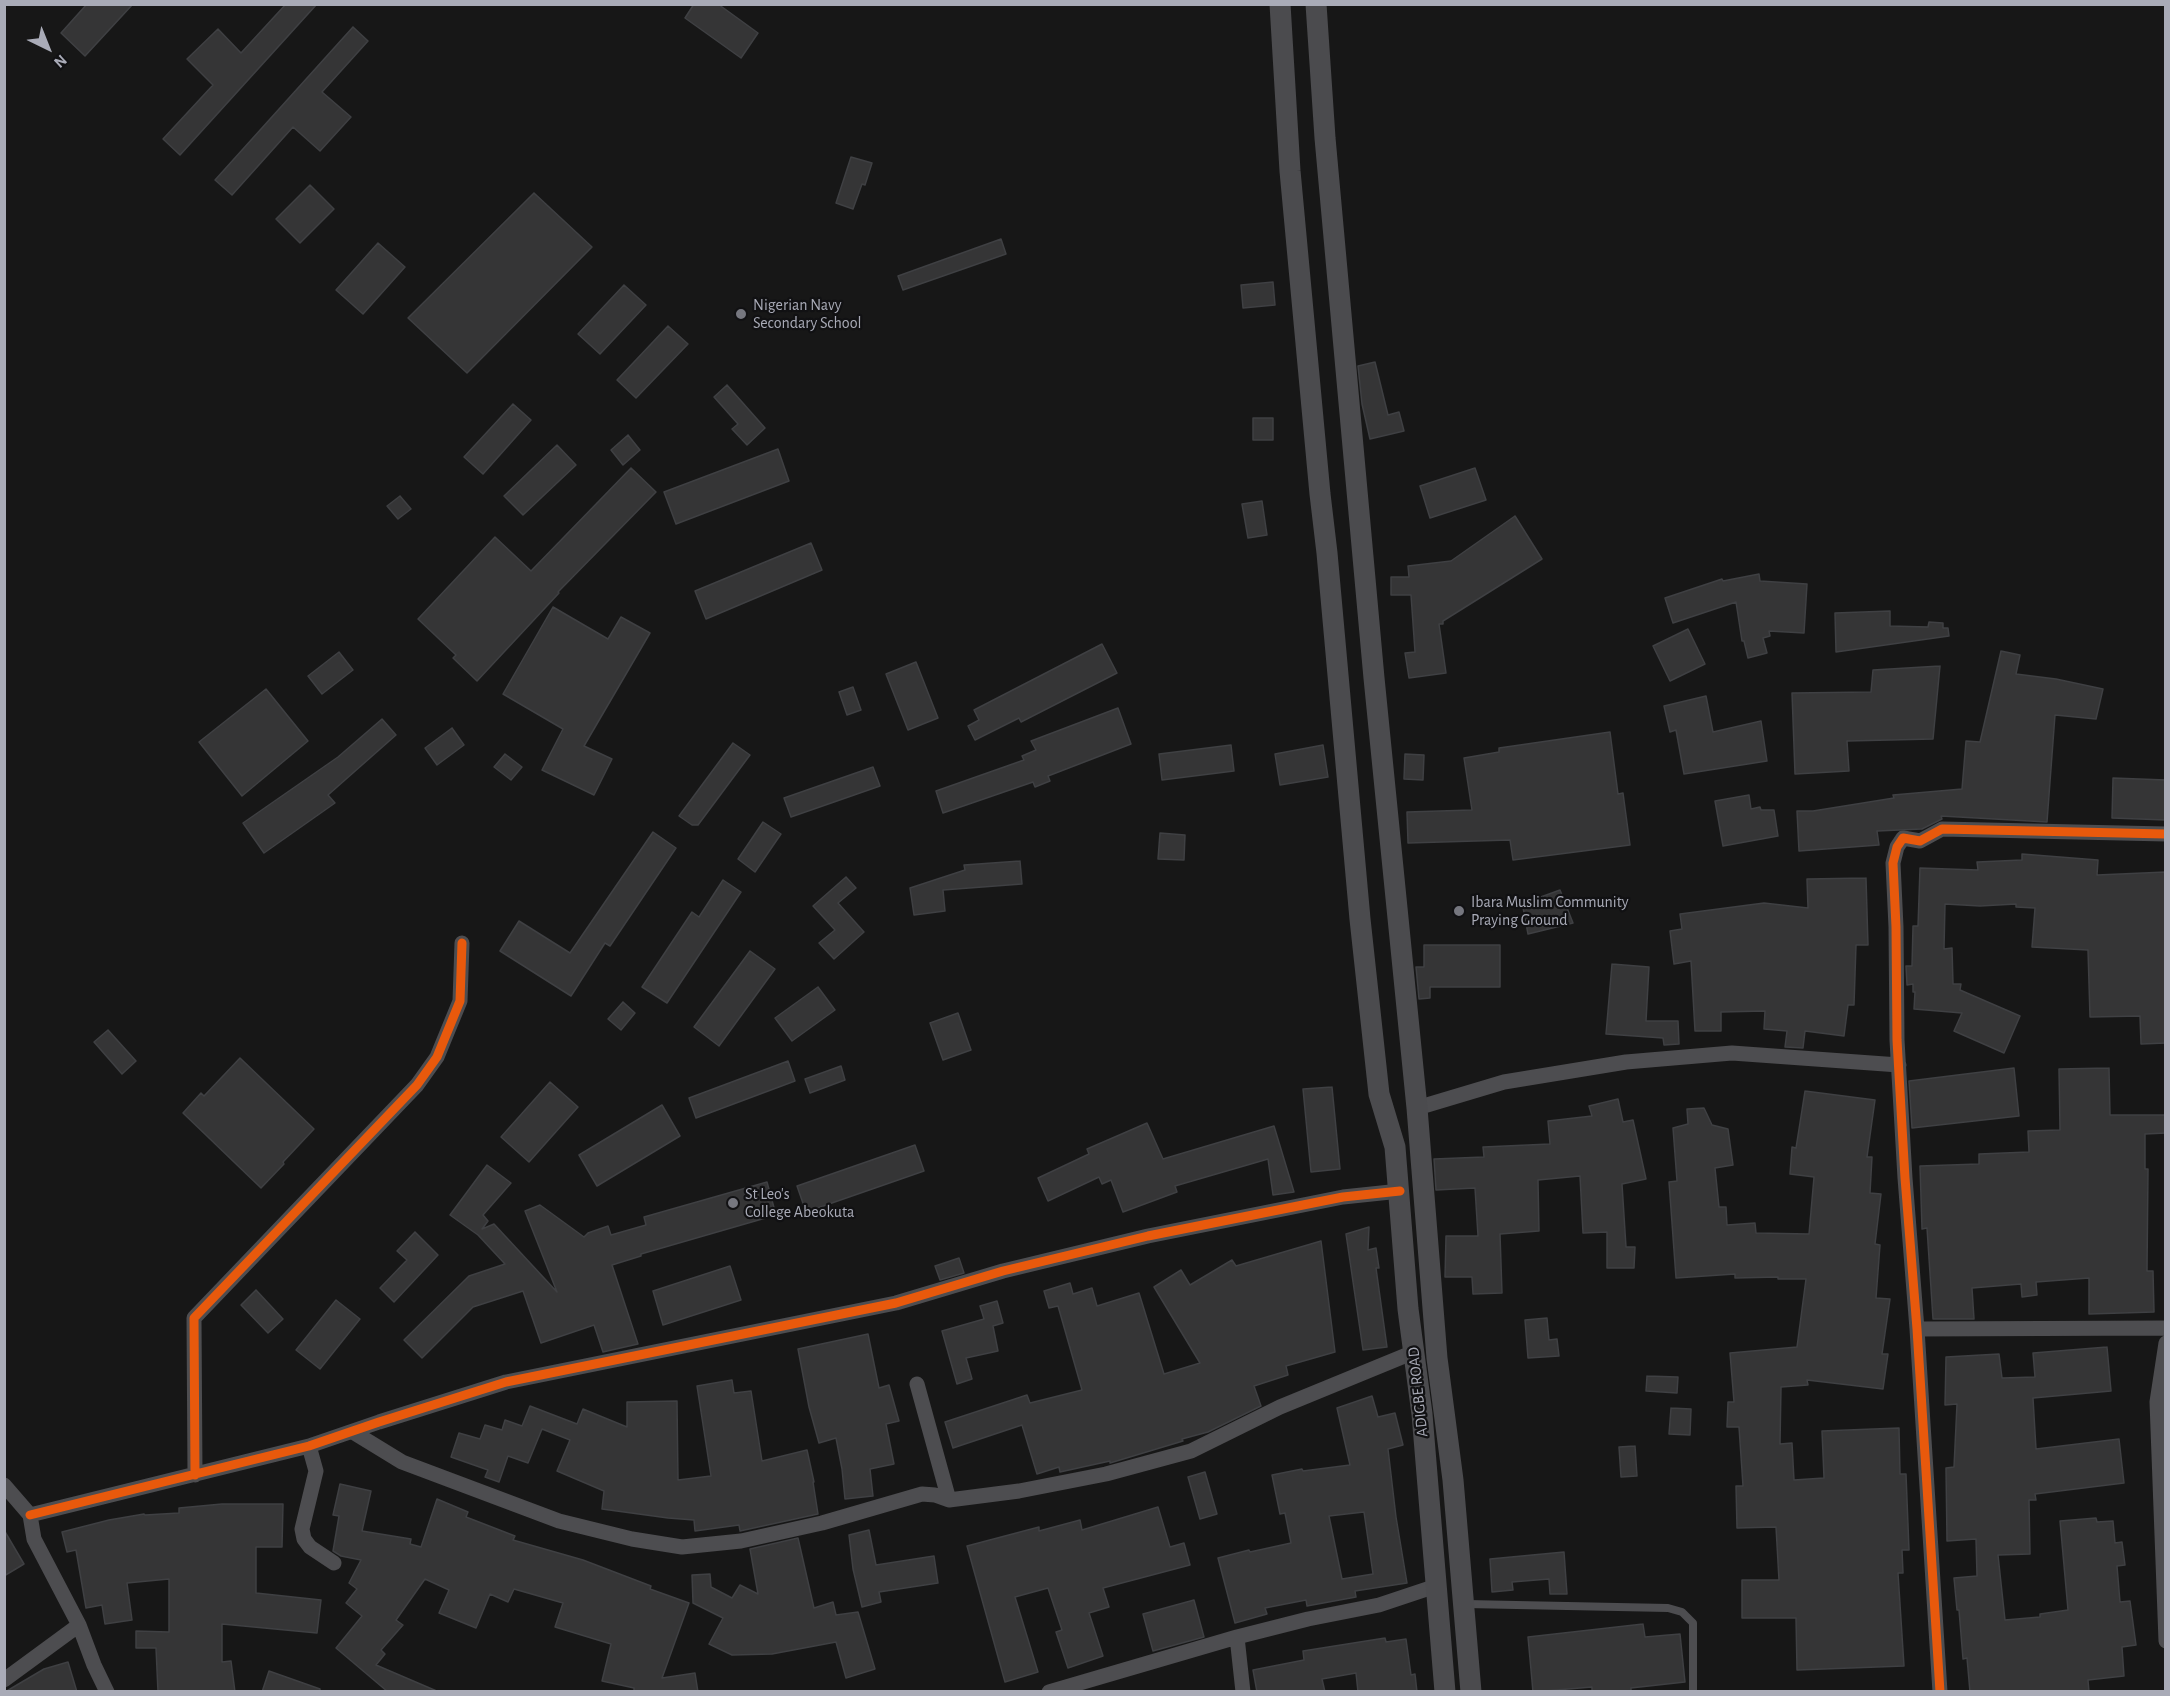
<!DOCTYPE html>
<html>
<head>
<meta charset="utf-8">
<style>
  body { margin:0 }
  #map { position:relative; width:2170px; height:1696px; overflow:hidden; background:#171717; font-family:"Alegreya Sans",sans-serif }
  canvas { display:block }
  .frame { position:absolute; inset:0; border:6px solid #a9abb7; pointer-events:none }
  .north { position:absolute; left:18px; top:18px; width:60px; height:60px; -webkit-text-stroke:4px #111113; paint-order:stroke; rotate:137deg; font-size:16px; font-weight:700; line-height:24px; text-align:center; color:#a9abb7 }
  .north::after { content:''; display:block; margin:auto; width:21px; height:27px; background:#a9abb7; clip-path:polygon(50% 0,100% 100%,50% 72%,0 100%) }
</style>
</head>
<body>
<div id="map">
<canvas width="2170" height="1696"></canvas>
<div class="frame"></div>
<div class="north">N</div>
</div>
<script>
const c = document.querySelector('canvas').getContext('2d');
c.lineJoin = 'round';
function paint(path, color) { c.fillStyle = color; c.fill(path, 'evenodd'); }
const poly = rows => new Path2D(rows.map(r => 'M' + r).join(''));
function trace(path, color, width, dash) { c.strokeStyle = color; c.lineWidth = width; c.lineCap = dash ? 'butt' : 'round'; c.setLineDash(dash || []); c.stroke(path); }
function write(font, color, halo, rows, align = 'center') {
  c.font = font + ' "Alegreya Sans",sans-serif'; c.lineWidth = 4.5; c.setLineDash([]); c.textBaseline = 'middle'; c.strokeStyle = halo; c.fillStyle = color; for (const [text, x, y, turn = 0] of rows) {
    c.save(); c.translate(x, y); c.rotate((+turn || 0) * Math.PI / 180); c.textAlign = isNaN(turn) ? turn : align; if (halo) c.strokeText(text, 0, 0); c.fillText(text, 0, 0); c.restore();
  }
}
const building = poly([
  [87,4,133,4,85,56,61,33,87,4],
  [286,4,317,4,180,155,163,139,213,85,187,59,218,29,241,53,286,4],
  [694,4,718,4,758,33,741,58,685,18,694,4],
  [353,27,368,41,322,92,351,117,320,151,293,127,232,195,215,180,353,27],
  [851,157,872,163,865,185,862,184,853,209,836,203,851,157],
  [310,185,334,209,300,243,276,219,310,185],
  [534,193,592,247,467,373,408,318,534,193],
  [1001,239,1006,254,903,290,898,276,1001,239],
  [378,243,405,267,363,314,336,290,378,243],
  [1273,282,1275,305,1243,308,1241,285,1273,282],
  [624,285,646,305,600,354,578,334,624,285],
  [668,326,688,344,636,398,617,380,668,326],
  [1375,362,1388,415,1399,412,1404,431,1370,439,1362,404,1358,366,1375,362],
  [727,385,765,428,747,445,732,429,738,424,714,397,727,385],
  [513,404,531,420,483,474,464,457,513,404],
  [1253,418,1273,418,1273,440,1253,440,1253,418],
  [628,435,640,450,623,465,611,450,628,435],
  [557,445,576,465,523,515,504,496,557,445],
  [778,449,789,481,676,524,664,492,778,449],
  [631,468,656,492,558,592,559,593,477,681,453,658,456,655,418,619,495,537,531,571,631,468],
  [1475,468,1486,500,1430,518,1420,486,1475,468],
  [400,496,411,509,398,519,387,506,400,496],
  [1262,501,1267,535,1248,538,1242,504,1262,501],
  [1515,516,1542,559,1443,621,1443,624,1439,624,1446,673,1409,678,1405,653,1415,652,1411,595,1391,595,1391,577,1409,577,1408,566,1451,561,1515,516],
  [811,543,822,570,706,619,695,591,811,543],
  [1759,574,1760,581,1807,584,1804,633,1769,631,1770,636,1763,638,1767,653,1748,658,1744,641,1742,641,1736,602,1673,623,1665,598,1722,579,1723,581,1759,574],
  [553,607,608,639,621,617,650,633,584,746,612,759,594,795,542,770,563,729,503,694,553,607],
  [1890,611,1890,626,1928,627,1929,622,1943,623,1943,628,1948,628,1949,636,1836,652,1835,613,1890,611],
  [1688,629,1705,664,1670,681,1653,646,1688,629],
  [1102,644,1117,673,1021,722,1019,718,975,740,968,726,979,720,974,710,1102,644],
  [2001,651,2020,655,2016,674,2056,679,2103,689,2096,719,2055,715,2047,822,1941,816,1942,819,1922,829,1877,831,1879,845,1799,851,1797,811,1813,811,1894,798,1893,795,1962,789,1966,741,1980,742,2001,651],
  [339,652,353,670,322,694,308,676,339,652],
  [916,662,938,718,908,730,886,674,916,662],
  [1940,666,1933,739,1847,741,1849,771,1795,774,1792,693,1871,692,1873,670,1940,666],
  [853,687,861,710,847,715,839,692,853,687],
  [266,689,308,741,242,796,199,742,266,689],
  [1706,696,1713,732,1761,721,1767,761,1684,774,1676,730,1670,732,1664,706,1706,696],
  [1118,708,1131,744,1048,776,1050,781,1035,787,1033,782,943,813,936,791,1024,760,1022,756,1036,750,1031,741,1118,708],
  [382,719,396,735,328,795,335,803,264,853,243,823,338,757,382,719],
  [452,728,464,745,437,765,425,748,452,728],
  [1610,732,1618,794,1623,793,1630,845,1513,860,1510,840,1408,843,1407,812,1472,810,1464,758,1499,752,1499,748,1610,732],
  [733,743,750,755,698,825,692,825,679,816,733,743],
  [1231,745,1234,771,1162,780,1159,754,1231,745],
  [1323,745,1328,777,1280,785,1275,754,1323,745],
  [505,754,522,767,511,780,494,767,505,754],
  [1405,754,1424,755,1423,780,1404,779,1405,754],
  [873,767,880,786,791,817,784,798,873,767],
  [2113,778,2166,780,2166,820,2112,818,2113,778],
  [1749,795,1751,809,1760,807,1761,810,1774,810,1778,836,1723,846,1715,801,1749,795],
  [763,822,781,834,755,872,738,859,763,822],
  [653,832,676,848,610,946,605,943,571,996,500,951,519,921,570,953,653,832],
  [1160,833,1185,835,1184,860,1158,859,1160,833],
  [2022,854,2098,860,2097,875,2166,872,2166,1043,2141,1044,2140,1016,2090,1017,2088,950,2032,947,2035,908,2016,907,2016,904,1980,906,1945,904,1944,949,1952,948,1953,984,1961,984,1960,990,2020,1016,2004,1053,1954,1031,1962,1013,1914,1009,1915,992,1913,992,1913,984,1907,985,1906,966,1912,966,1913,926,1918,926,1920,868,1978,870,1977,862,2022,860,2022,854],
  [1020,861,1022,884,943,890,945,911,914,915,910,888,965,870,964,865,1020,861],
  [846,877,856,888,838,903,864,932,834,959,819,943,835,930,813,906,846,877],
  [1866,878,1868,945,1856,945,1854,1005,1848,1005,1844,1036,1805,1031,1803,1048,1785,1047,1787,1031,1764,1029,1765,1011,1721,1012,1721,1031,1695,1031,1691,961,1674,964,1670,931,1682,929,1680,914,1764,903,1808,908,1807,879,1866,878],
  [723,880,741,892,667,1003,642,987,692,912,699,917,723,880],
  [1560,890,1573,923,1528,934,1522,902,1538,898,1560,890],
  [1424,945,1500,945,1500,987,1430,987,1430,998,1419,999,1416,967,1424,967,1424,945],
  [750,951,775,969,719,1046,694,1027,750,951],
  [1612,964,1649,967,1646,1021,1678,1021,1679,1044,1664,1045,1663,1038,1606,1034,1612,964],
  [818,987,835,1010,792,1041,775,1018,818,987],
  [623,1002,635,1013,621,1030,608,1019,623,1002],
  [958,1013,971,1050,943,1060,930,1023,958,1013],
  [108,1030,136,1061,122,1074,94,1042,108,1030],
  [240,1058,314,1129,283,1162,284,1164,261,1188,183,1113,201,1093,204,1096,240,1058],
  [788,1061,795,1081,696,1118,689,1098,788,1061],
  [841,1066,845,1080,810,1093,805,1079,841,1066],
  [2014,1068,2019,1116,1912,1128,1909,1081,2014,1068],
  [2109,1068,2110,1115,2166,1115,2166,1133,2145,1134,2145,1169,2148,1169,2147,1271,2153,1271,2154,1312,2089,1314,2089,1278,2036,1282,2037,1295,2022,1297,2021,1284,1972,1288,1974,1319,1933,1319,1927,1228,1922,1229,1920,1166,1979,1164,1979,1154,2029,1152,2028,1131,2060,1130,2059,1069,2109,1068],
  [550,1082,578,1107,529,1162,501,1137,550,1082],
  [1332,1087,1340,1169,1311,1172,1303,1089,1332,1087],
  [1805,1091,1875,1100,1867,1157,1872,1157,1870,1193,1881,1194,1875,1244,1880,1245,1876,1298,1890,1299,1882,1354,1888,1354,1883,1389,1807,1380,1808,1385,1781,1387,1780,1444,1792,1443,1794,1480,1824,1478,1822,1431,1899,1428,1900,1474,1906,1474,1909,1550,1902,1550,1903,1573,1898,1573,1904,1666,1797,1670,1796,1618,1742,1618,1742,1580,1779,1580,1776,1527,1737,1528,1736,1486,1743,1486,1739,1427,1727,1427,1728,1402,1734,1402,1730,1353,1797,1347,1806,1279,1778,1279,1778,1277,1735,1278,1735,1274,1676,1278,1669,1182,1677,1181,1673,1128,1688,1124,1687,1109,1704,1108,1712,1125,1728,1129,1733,1165,1715,1168,1719,1207,1726,1207,1727,1225,1755,1223,1756,1233,1809,1234,1814,1177,1790,1174,1792,1147,1796,1148,1805,1091],
  [1618,1099,1623,1122,1633,1120,1646,1179,1622,1184,1626,1247,1635,1247,1634,1268,1607,1268,1607,1232,1583,1233,1580,1176,1538,1180,1539,1231,1500,1234,1502,1293,1473,1294,1472,1277,1445,1277,1446,1236,1478,1236,1475,1188,1436,1190,1434,1159,1484,1157,1483,1147,1550,1144,1548,1121,1592,1116,1589,1106,1618,1099],
  [662,1105,680,1136,597,1186,579,1155,662,1105],
  [1147,1123,1163,1159,1274,1126,1294,1192,1273,1195,1268,1159,1175,1186,1177,1192,1123,1212,1111,1180,1102,1184,1099,1177,1048,1201,1038,1178,1089,1154,1087,1149,1147,1123],
  [915,1145,924,1171,806,1212,797,1186,915,1145],
  [487,1165,511,1183,483,1215,488,1221,482,1229,494,1224,557,1292,525,1211,540,1205,584,1237,588,1233,608,1226,611,1235,646,1225,644,1217,767,1182,776,1215,641,1254,641,1256,612,1265,638,1344,603,1352,594,1325,541,1343,523,1291,473,1307,422,1358,404,1340,469,1276,505,1264,478,1235,450,1215,487,1165],
  [1369,1227,1368,1250,1376,1248,1379,1268,1376,1268,1387,1347,1363,1350,1346,1234,1369,1227],
  [415,1232,438,1255,394,1302,380,1288,407,1260,397,1251,415,1232],
  [1321,1241,1335,1352,1286,1366,1288,1375,1254,1386,1261,1406,1208,1432,1182,1439,1183,1441,1110,1463,1110,1461,1060,1472,1059,1467,1037,1474,1022,1425,953,1448,945,1422,1027,1395,1030,1403,1082,1390,1058,1306,1049,1308,1044,1291,1070,1283,1073,1294,1092,1288,1097,1306,1139,1293,1164,1374,1200,1363,1154,1287,1181,1270,1190,1285,1232,1260,1236,1266,1321,1241],
  [959,1258,964,1273,940,1280,935,1266,959,1258],
  [730,1266,741,1300,663,1325,653,1291,730,1266],
  [256,1290,283,1319,268,1333,241,1305,256,1290],
  [336,1300,360,1319,320,1369,296,1350,336,1300],
  [997,1301,1003,1323,993,1326,998,1351,966,1358,972,1379,957,1384,942,1331,984,1319,980,1306,997,1301],
  [1547,1318,1549,1340,1557,1339,1559,1356,1528,1358,1525,1320,1547,1318],
  [868,1334,879,1388,889,1385,899,1421,886,1424,894,1464,870,1469,873,1496,845,1499,842,1469,836,1438,819,1443,809,1407,798,1349,868,1334],
  [2107,1347,2111,1391,2033,1398,2036,1449,2119,1439,2124,1483,2035,1494,2036,1500,2029,1500,2030,1554,1998,1555,2005,1620,2040,1617,2040,1614,2068,1610,2060,1521,2096,1518,2097,1522,2113,1521,2115,1543,2122,1542,2125,1565,2117,1566,2120,1602,2130,1601,2136,1645,2122,1647,2124,1676,2088,1680,2089,1692,1970,1692,1967,1658,1963,1659,1959,1610,1957,1610,1954,1578,1977,1576,1976,1539,1947,1541,1946,1468,1954,1467,1957,1404,1945,1405,1946,1357,1999,1354,2002,1378,2035,1377,2033,1353,2107,1347],
  [1647,1376,1678,1377,1677,1393,1646,1391,1647,1376],
  [732,1380,734,1393,751,1391,762,1461,807,1450,814,1482,813,1482,818,1514,740,1531,739,1525,695,1531,694,1520,668,1518,602,1509,604,1491,557,1471,570,1440,542,1429,528,1463,508,1456,499,1482,485,1477,488,1470,451,1457,459,1433,480,1439,485,1425,502,1430,505,1420,522,1426,530,1406,577,1424,583,1409,627,1427,627,1402,677,1401,678,1480,711,1476,697,1386,732,1380],
  [1372,1396,1378,1417,1395,1413,1403,1445,1388,1449,1396,1517,1407,1583,1355,1591,1356,1597,1307,1606,1306,1600,1265,1608,1267,1614,1235,1623,1218,1558,1249,1550,1250,1552,1291,1543,1285,1513,1280,1514,1272,1475,1302,1469,1303,1471,1350,1465,1337,1408,1372,1396],
  [1364,1512,1373,1574,1342,1579,1329,1516,1364,1512],
  [1671,1408,1691,1409,1690,1435,1669,1434,1671,1408],
  [1635,1446,1637,1476,1621,1477,1619,1447,1635,1446],
  [1205,1472,1217,1514,1200,1519,1188,1477,1205,1472],
  [340,1484,371,1491,362,1531,411,1539,410,1544,421,1547,437,1499,468,1512,466,1517,515,1536,513,1540,583,1560,651,1586,650,1589,689,1603,662,1678,695,1673,698,1692,634,1692,634,1688,602,1681,611,1644,555,1627,563,1603,514,1589,508,1602,490,1594,476,1628,439,1613,449,1590,425,1579,396,1620,403,1625,381,1650,385,1654,376,1665,439,1692,388,1692,336,1648,362,1616,346,1603,357,1589,349,1583,361,1560,341,1556,333,1551,339,1516,333,1515,340,1484],
  [222,1504,283,1504,282,1547,256,1547,256,1593,321,1600,317,1633,222,1624,222,1662,231,1661,235,1692,158,1692,156,1648,136,1648,136,1631,169,1632,169,1579,127,1583,132,1620,105,1624,102,1605,86,1608,76,1550,67,1552,62,1532,109,1520,144,1514,145,1515,179,1513,179,1508,222,1504],
  [1158,1507,1170,1547,1184,1543,1190,1565,1103,1588,1109,1607,1089,1613,1103,1656,1068,1668,1056,1632,1062,1630,1048,1588,1015,1597,1038,1672,1005,1682,967,1546,1039,1527,1039,1531,1080,1520,1082,1530,1158,1507],
  [4,1530,24,1564,4,1576,4,1530],
  [869,1530,876,1565,934,1556,938,1583,879,1592,881,1602,862,1607,853,1569,849,1535,869,1530],
  [798,1538,814,1608,833,1602,836,1615,858,1612,875,1669,846,1678,836,1642,772,1654,732,1655,709,1644,723,1618,693,1603,692,1575,710,1574,711,1587,732,1598,740,1585,758,1594,750,1549,798,1538],
  [1564,1552,1567,1594,1550,1594,1549,1579,1512,1582,1513,1590,1492,1592,1490,1559,1564,1552],
  [1194,1600,1204,1637,1153,1651,1143,1614,1194,1600],
  [1643,1624,1645,1637,1680,1634,1685,1682,1631,1688,1631,1692,1592,1692,1592,1687,1533,1692,1528,1637,1643,1624],
  [1385,1638,1386,1642,1406,1639,1411,1675,1415,1674,1417,1692,1358,1692,1356,1673,1322,1679,1325,1692,1257,1692,1253,1670,1304,1660,1303,1651,1385,1638],
  [68,1662,77,1692,5,1692,44,1669,68,1662],
  [269,1671,320,1689,320,1692,262,1692,269,1671]
]);
const lane = poly([
  [1466,1604,1668,1608,1682,1612,1693,1623,1693,1692]
]);
const street = poly([
  [1417,1108,1504,1082,1626,1062,1732,1053,1899,1065],
  [1917,1329,2166,1328],
  [2166,1343,2157,1402,2166,1641],
  [917,1384,949,1500],
  [353,1432,402,1462,559,1521,632,1539,682,1547,741,1541,822,1523,922,1494,935,1495,949,1500,1019,1491,1106,1474,1191,1451,1280,1407,1414,1352],
  [309,1446,316,1471,302,1529,304,1539,310,1547,334,1563],
  [195,1475,194,1318,417,1085,437,1057,460,1001,462,943],
  [4,1485,30,1515,34,1539,79,1625,94,1665,107,1692],
  [30,1515,309,1446,379,1422,506,1382,896,1303,1003,1271,1148,1236,1343,1197,1400,1191],
  [1237,1637,1243,1692],
  [4,1680,79,1625],
  [1049,1692,1237,1637,1308,1619,1379,1605,1436,1586],
  [1940,1692,1917,1329,1905,1178,1897,1040,1896,927,1893,863,1897,847,1903,838,1920,841,1942,829,2166,834]
]);
const secondary = poly([
  [1280,4,1290,171,1320,494,1327,553,1360,919,1379,1094,1395,1147,1408,1309,1422,1414,1445,1692],
  [1316,4,1325,138,1374,678,1417,1108,1437,1358,1453,1480,1471,1692]
]);
const cycleway = poly([
  [195,1475,194,1318,417,1085,437,1057,460,1001,462,943],
  [30,1515,309,1446,379,1422,506,1382,896,1303,1003,1271,1148,1236,1343,1197,1400,1191],
  [1940,1692,1917,1329,1905,1178,1897,1040,1896,927,1893,863,1897,847,1903,838,1920,841,1942,829,2166,834]
]);
const markers = [
  [741,314,6,"#76777f"],
  [1459,911,6,"#76777f"],
  [733,1203,6,"#76777f"]
];
const poiNames = [
  ["Nigerian Navy",753,305],
  ["Secondary School",753,323],
  ["Ibara Muslim Community",1471,902],
  ["Praying Ground",1471,920],
  ["St Leo's",745,1194],
  ["College Abeokuta",745,1212]
];
const streetNames = [
  ["ADIGBE ROAD",1418,1392,-96]
];
paint(building, '#353536');
trace(building, '#3f4043', 1.5);
trace(lane, '#4d4d50', 8);
trace(street, '#4d4d50', 15);
trace(secondary, '#4b4b4e', 21);
trace(cycleway, '#e8590c', 9);
for (const [x, y, r, color] of markers) { const dot = new Path2D(); dot.arc(x, y, r, 0, 2 * Math.PI); c.fillStyle = color; c.fill(dot); trace(dot, '#111113', 2); }
write('16px', '#a9abb7', '#111113', poiNames, 'left');
write('16px', '#a9abb7', '#111113', streetNames);
</script>
</body>
</html>
